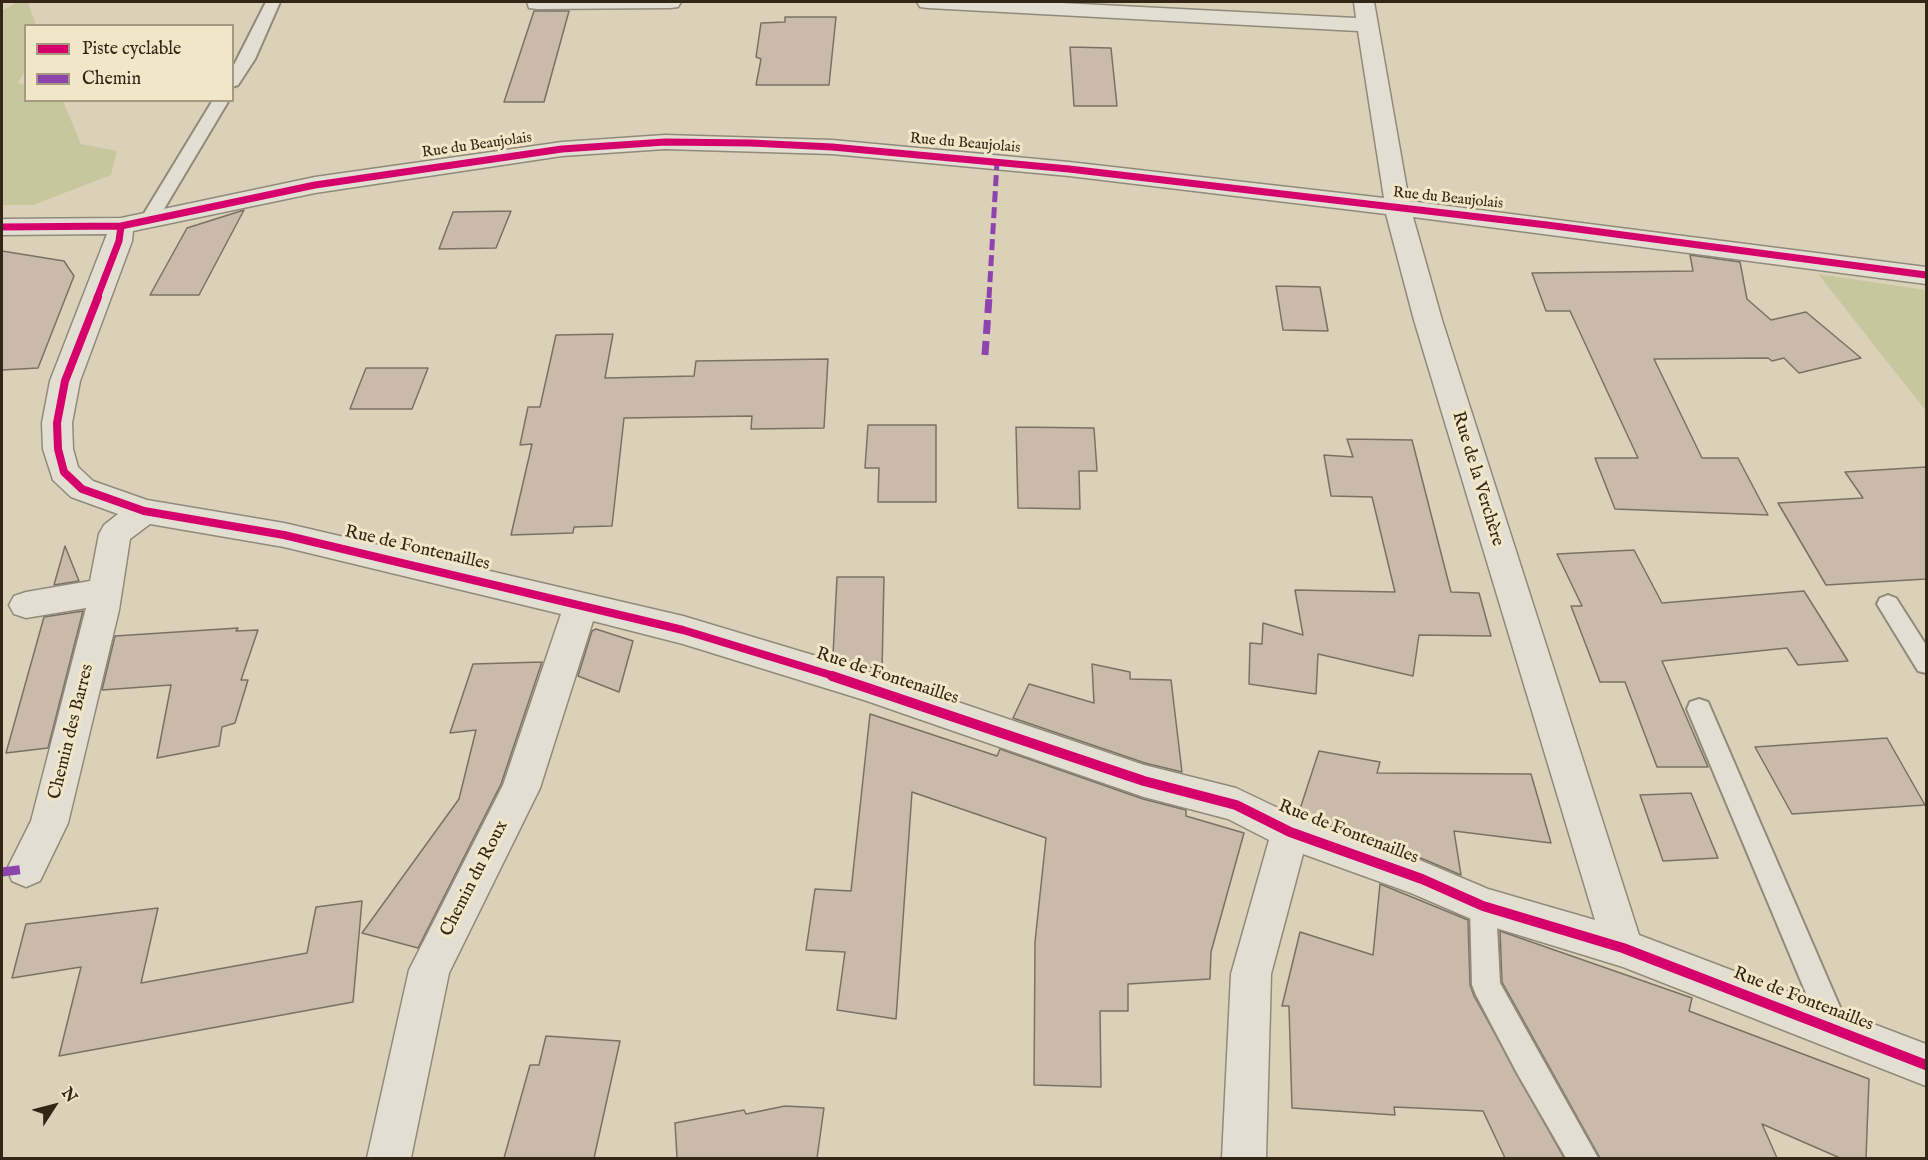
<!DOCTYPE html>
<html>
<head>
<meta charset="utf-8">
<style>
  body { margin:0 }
  #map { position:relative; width:1928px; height:1160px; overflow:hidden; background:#dad1b8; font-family:"IM FELL English",serif }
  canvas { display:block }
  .frame { position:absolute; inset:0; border:3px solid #332617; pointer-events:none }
  .legend { position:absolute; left:24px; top:24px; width:210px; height:78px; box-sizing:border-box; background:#f1e6c7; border:2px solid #a59981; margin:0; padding:8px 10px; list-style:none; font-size:18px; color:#332617 }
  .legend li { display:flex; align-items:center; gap:12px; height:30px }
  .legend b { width:30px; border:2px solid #a59981 }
  .north { position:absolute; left:24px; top:1076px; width:60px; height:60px; -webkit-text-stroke:4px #f1e6c7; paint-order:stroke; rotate:54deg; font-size:16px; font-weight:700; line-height:24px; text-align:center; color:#332617 }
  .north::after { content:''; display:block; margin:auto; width:21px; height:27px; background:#332617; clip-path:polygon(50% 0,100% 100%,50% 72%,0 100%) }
</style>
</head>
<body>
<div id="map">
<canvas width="1928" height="1160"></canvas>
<div class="frame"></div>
<ul class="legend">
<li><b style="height:8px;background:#d6006c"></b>Piste cyclable</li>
<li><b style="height:8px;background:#8e44ad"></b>Chemin</li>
</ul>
<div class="north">N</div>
</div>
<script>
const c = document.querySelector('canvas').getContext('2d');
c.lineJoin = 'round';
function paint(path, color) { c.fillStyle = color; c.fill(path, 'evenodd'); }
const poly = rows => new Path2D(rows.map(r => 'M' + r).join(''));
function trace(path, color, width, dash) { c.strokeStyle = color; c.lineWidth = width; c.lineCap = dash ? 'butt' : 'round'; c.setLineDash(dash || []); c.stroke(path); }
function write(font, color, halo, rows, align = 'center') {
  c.font = font + ' "IM FELL English",serif'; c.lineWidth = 6; c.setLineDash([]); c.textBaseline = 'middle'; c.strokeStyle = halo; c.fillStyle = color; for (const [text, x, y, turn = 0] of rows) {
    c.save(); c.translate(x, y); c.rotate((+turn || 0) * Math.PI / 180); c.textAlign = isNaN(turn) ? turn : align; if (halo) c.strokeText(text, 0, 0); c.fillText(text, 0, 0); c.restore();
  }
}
const green = poly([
  [17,2,28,2,36,25,26,26,25,71,18,83,25,85,26,100,63,101,81,144,117,151,111,175,33,205,2,205,2,11],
  [1818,274,1926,290,1926,411]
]);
const building = poly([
  [534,11,569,11,544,102,504,102,534,11],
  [785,17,836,17,829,85,756,85,761,59,756,57,761,23,785,22,785,17],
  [1070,47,1111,48,1117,106,1074,106,1070,47],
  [244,210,199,295,150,295,187,228,244,210],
  [511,211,496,248,439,249,453,212,511,211],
  [2,251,64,261,74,276,38,368,2,370,2,251],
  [1690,255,1740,262,1747,299,1771,320,1806,312,1861,358,1799,373,1784,358,1772,361,1768,358,1654,359,1702,458,1738,458,1768,515,1615,509,1595,458,1638,458,1570,311,1546,311,1532,273,1693,271,1690,255],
  [1276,286,1320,287,1328,331,1283,330,1276,286],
  [613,334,605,378,694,376,696,361,828,359,824,428,751,429,752,416,624,418,612,526,574,527,573,533,511,535,532,444,520,445,528,407,540,407,556,335,613,334],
  [366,368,428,368,412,409,350,409,366,368],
  [868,425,936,425,936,502,878,502,879,468,865,468,868,425],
  [1016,427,1094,428,1097,471,1079,471,1080,509,1018,508,1016,427],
  [1347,439,1412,440,1451,592,1479,593,1491,636,1419,635,1413,676,1318,654,1316,694,1249,684,1250,643,1262,644,1263,623,1303,635,1295,590,1395,592,1372,497,1331,496,1324,455,1353,457,1347,439],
  [1926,467,1926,579,1826,585,1778,503,1863,498,1845,472,1926,467],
  [65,546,79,581,54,585,65,546],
  [1634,550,1662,603,1804,591,1848,661,1798,665,1787,648,1662,661,1708,767,1657,767,1625,682,1600,682,1571,606,1582,606,1557,554,1634,550],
  [837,577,884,577,882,671,833,655,837,577],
  [83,611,48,748,6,753,44,617,83,611],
  [238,628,236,631,258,630,241,680,248,680,235,723,222,727,219,746,157,758,171,685,102,690,115,636,238,628],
  [596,629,633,641,619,692,578,676,592,631,596,629],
  [542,662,501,784,418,948,362,933,459,799,476,730,450,733,473,664,542,662],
  [1092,664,1130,672,1130,679,1171,680,1182,772,1145,763,1013,718,1029,684,1094,703,1092,664],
  [870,714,997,756,1000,749,1143,799,1186,810,1186,816,1244,833,1211,952,1210,979,1128,984,1128,1011,1100,1011,1101,1087,1034,1085,1035,942,1046,838,912,792,896,1019,837,1010,845,952,806,950,815,889,851,891,870,714],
  [1887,738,1925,805,1792,814,1755,747,1887,738],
  [1319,751,1380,762,1377,773,1531,774,1551,843,1454,831,1461,875,1423,859,1302,817,1298,815,1319,751],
  [1691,793,1718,858,1663,861,1640,795,1691,793],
  [1380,884,1468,920,1470,985,1474,996,1564,1158,1505,1158,1483,1111,1394,1107,1395,1115,1292,1108,1289,1006,1282,1006,1300,932,1373,955,1380,884],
  [362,901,353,1002,59,1056,81,967,12,978,26,924,158,908,141,983,307,953,316,907,362,901],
  [1500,931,1692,998,1689,1011,1869,1079,1866,1158,1840,1158,1762,1124,1777,1158,1600,1158,1502,982,1500,931],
  [546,1036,620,1041,594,1158,504,1158,530,1065,539,1065,546,1036],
  [785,1106,824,1108,817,1158,677,1158,675,1123,744,1110,746,1114,785,1106]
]);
const lane = poly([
  [266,2,280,2,255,59,238,85,232,87,232,69,266,2],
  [213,100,229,100,155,224,143,224,140,220,213,100],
  [1888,595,1896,598,1926,645,1926,673,1918,671,1877,604,1880,598,1888,595],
  [1699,699,1708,702,1711,709,1846,1021,1850,1031,1846,1041,1836,1045,1826,1041,1687,709,1690,702,1699,699],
  [1483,893,1493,897,1496,906,1500,983,1598,1158,1566,1158,1517,1073,1476,995,1472,985,1470,906,1473,897,1483,893]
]);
const street = poly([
  [527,2,681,2,678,7,670,8,537,9,529,8,527,2],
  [917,2,1042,2,1356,18,1354,2,1374,2,1409,201,1926,267,1926,284,1413,217,1442,320,1639,935,1926,1044,1926,1086,1623,967,1483,924,1411,893,1303,854,1271,974,1266,1158,1222,1158,1231,974,1269,840,1228,819,1144,797,864,700,683,644,593,621,540,788,449,973,411,1158,367,1158,409,970,503,785,561,614,284,547,150,524,130,539,119,610,68,823,40,881,26,887,12,881,7,869,31,821,86,608,26,618,14,614,9,605,14,596,26,592,90,581,99,534,104,525,118,514,71,497,53,480,43,449,42,423,50,381,107,234,2,235,2,219,121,218,315,177,562,142,665,135,832,140,1069,162,1384,198,1358,31,928,8,920,7,917,2],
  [665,149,832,154,1069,176,1386,214,1414,320,1595,920,1488,889,1422,861,1301,819,1236,788,1144,765,866,671,683,616,284,523,147,500,93,481,78,467,73,449,72,423,80,381,132,241,133,231,315,193,562,156,665,149]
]);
const quietFar2 = poly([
  [989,298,997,162]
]);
const quietFar1 = poly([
  [985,355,989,297]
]);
const quiet = poly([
  [2,872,26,869]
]);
const cyclewayFar2 = poly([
  [2,227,121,226,315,185,562,149,665,142,751,143,832,147,1069,169,1547,225,1926,275],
  [97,298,119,241,121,226]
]);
const cyclewayFar1 = poly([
  [98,297,65,381,57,423,58,449,64,472,82,489,144,511,284,535,683,630,837,677]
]);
const cycleway = poly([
  [832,676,1144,781,1236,805,1290,832,1422,879,1483,906,1623,948,1926,1065]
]);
const farStreetnames = [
  ["Rue du Beaujolais",965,144,5],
  ["Rue du Beaujolais",477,146,-8],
  ["Rue du Beaujolais",1448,199,6]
];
const streetNames = [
  ["Rue de la Verchère",1477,479,73],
  ["Rue de Fontenailles",417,549,13],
  ["Rue de Fontenailles",887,677,18],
  ["Chemin des Barres",72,732,-76],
  ["Rue de Fontenailles",1348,833,21],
  ["Chemin du Roux",475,879,-63],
  ["Rue de Fontenailles",1803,1000,21]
];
paint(green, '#c7c79d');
paint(building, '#c9baa9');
trace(building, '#797264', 1.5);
trace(lane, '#908a7a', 4);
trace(street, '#908a7a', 3);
paint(lane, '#e2ded1');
paint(street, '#e2ded1');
trace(quietFar2, '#8e44ad', 5, [11, 5]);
trace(quietFar1, '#8e44ad', 7, [14, 7]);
trace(quiet, '#8e44ad', 9, [18, 9]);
trace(cyclewayFar2, '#d6006c', 7);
trace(cyclewayFar1, '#d6006c', 8);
trace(cycleway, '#d6006c', 10);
write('15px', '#332617', '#f1e6c7', farStreetnames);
write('18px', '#332617', '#f1e6c7', streetNames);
</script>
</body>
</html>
